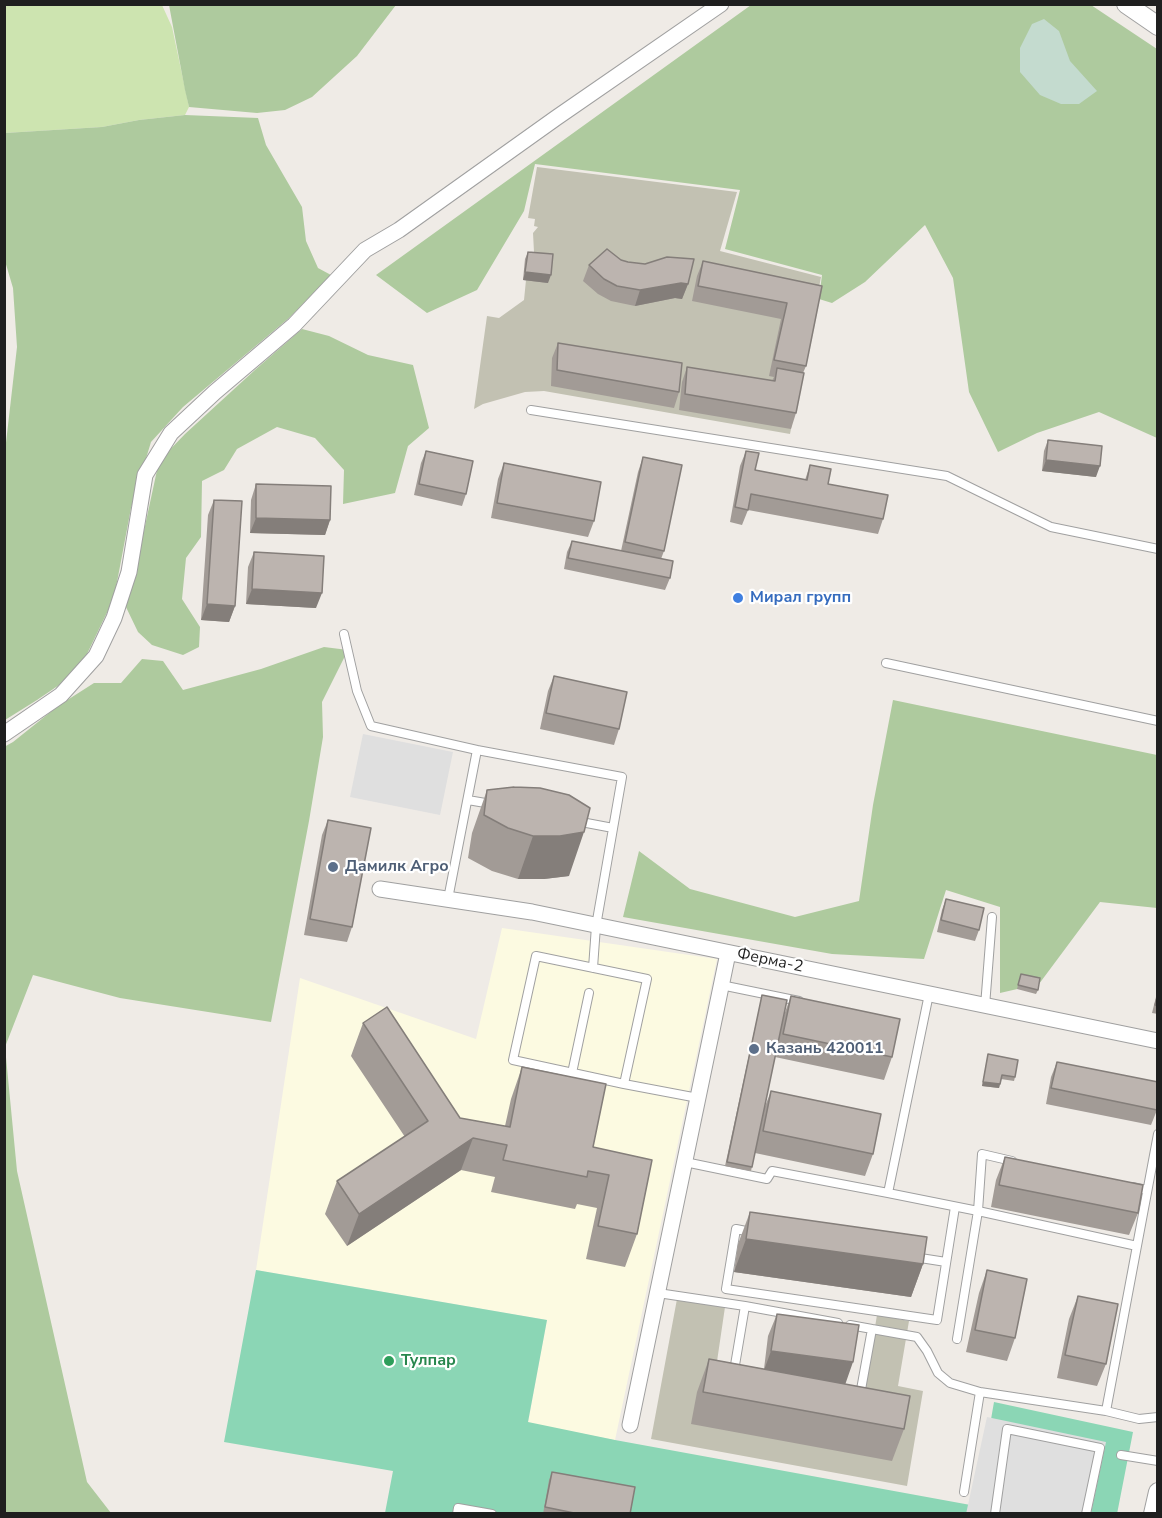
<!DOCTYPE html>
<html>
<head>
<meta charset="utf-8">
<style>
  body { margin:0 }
  #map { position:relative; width:1162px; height:1518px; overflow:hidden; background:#efebe6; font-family:"Nunito Sans",sans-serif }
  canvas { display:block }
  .frame { position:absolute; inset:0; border:6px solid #1f1f1f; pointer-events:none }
</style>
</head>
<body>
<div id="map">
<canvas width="1162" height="1518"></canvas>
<div class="frame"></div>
</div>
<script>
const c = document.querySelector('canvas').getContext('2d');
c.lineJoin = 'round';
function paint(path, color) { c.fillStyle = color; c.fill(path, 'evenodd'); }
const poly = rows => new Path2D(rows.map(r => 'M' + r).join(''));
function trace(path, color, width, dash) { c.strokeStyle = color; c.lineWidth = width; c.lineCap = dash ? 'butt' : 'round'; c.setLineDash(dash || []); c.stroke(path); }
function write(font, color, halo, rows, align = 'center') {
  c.font = font + ' "Nunito Sans",sans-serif'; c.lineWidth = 4.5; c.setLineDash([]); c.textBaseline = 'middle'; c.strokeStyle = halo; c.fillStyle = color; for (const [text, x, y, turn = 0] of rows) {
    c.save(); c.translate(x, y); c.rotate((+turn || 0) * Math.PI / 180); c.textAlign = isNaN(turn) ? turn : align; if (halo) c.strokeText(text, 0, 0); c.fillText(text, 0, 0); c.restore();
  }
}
const education = poly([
  [502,928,717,959,615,1440,528,1423,547,1320,256,1270,300,978,476,1039]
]);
const construction = poly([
  [537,167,737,192,720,251,821,277,790,434,544,391,525,392,483,404,474,409,487,316,499,318,524,300,526,280,536,271,538,252,534,252,533,233,538,227,534,226,535,219,528,218],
  [677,1299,725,1307,715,1375,863,1399,877,1315,909,1321,898,1386,923,1391,907,1486,651,1439]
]);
const grass = poly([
  [5,5,162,5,172,27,189,107,185,115,139,120,102,127,5,133]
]);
const forest = poly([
  [169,5,169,4,396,5,357,56,312,97,285,110,257,113,189,107,185,90],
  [751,5,1091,5,1157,49,1157,438,1099,412,1037,433,998,452,969,392,953,278,925,225,865,282,832,303,819,299,822,275,725,249,740,190,535,164,524,211,477,290,427,313,376,275],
  [185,115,258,118,266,145,302,207,306,241,318,268,331,275,289,318,183,407,151,442,131,508,114,598,87,654,65,681,37,700,5,720,4,460,17,347,13,288,5,261,5,133,102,127,139,120],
  [302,329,329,336,368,355,413,365,429,428,408,446,395,493,343,504,344,470,315,438,277,427,237,449,224,470,202,481,201,537,186,558,182,599,200,627,199,647,183,655,152,645,138,632,125,605,140,549,159,461,185,434,256,369],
  [324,647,348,650,322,702,323,737,309,821,271,1022,120,998,33,975,5,1047,17,1171,87,1482,111,1513,5,1513,4,747,13,742,58,706,94,683,121,683,142,659,163,661,183,690,261,669],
  [893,700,1157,755,1157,908,1100,902,1039,984,1000,993,1000,907,946,890,924,959,832,954,623,917,639,851,690,889,795,917,859,901,873,805]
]);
const wetland = poly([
  [1044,19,1059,31,1070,61,1097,91,1079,104,1061,104,1040,95,1020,72,1020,48,1032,24]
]);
const pitch = poly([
  [256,1270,547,1320,528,1422,615,1440,976,1506,994,1402,1133,1432,1117,1514,385,1513,393,1471,224,1442]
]);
const parking = poly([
  [363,734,453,752,440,815,350,797],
  [987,1417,1106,1442,1091,1513,966,1514]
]);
const service = poly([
  [531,410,947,476,1051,527,1158,549],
  [344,634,357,691,371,726,477,750,448,899],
  [886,663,1158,721],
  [477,750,622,777,596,926,593,968],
  [468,800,491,804],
  [576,821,613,828],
  [721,985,799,1001],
  [929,994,888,1193,978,1211,957,1339],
  [985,1006,992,917],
  [572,1073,589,993],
  [624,1084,647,979,536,956,513,1060,624,1084,698,1098],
  [1158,1134,1106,1411,1139,1419,1158,1417],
  [1012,1161,982,1154,978,1211,1137,1246],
  [685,1162,767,1179,772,1171,888,1193],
  [1132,1187,1147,1190],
  [751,1232,736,1229,726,1289,937,1320,955,1207],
  [914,1257,946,1262],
  [658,1293,745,1306,734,1371,736,1372],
  [745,1306,838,1323],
  [850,1325,872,1329,860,1395],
  [872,1329,917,1337,927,1351,938,1373,950,1383,980,1392,1106,1411],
  [1121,1455,1158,1461],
  [964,1492,980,1392],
  [457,1514,458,1508,492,1514],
  [995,1514,1007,1429,1100,1448,1086,1514]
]);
const minor = poly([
  [4,734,61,695,96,656,114,618,129,572,145,475,171,433,215,392,294,325,365,250,399,230,556,118,721,4],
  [380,889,532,912,1158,1041],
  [630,1425,728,953]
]);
const tertiary = poly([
  [1126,4,1158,26],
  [1153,1514,1158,1492]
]);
const wall = poly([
  [528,252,548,283,523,280,525,259],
  [621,260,688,284,682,299,675,298,635,306,611,301,598,294,583,281,589,265],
  [703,261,822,286,806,366,803,373,796,413,791,429,679,410,682,382,687,367,772,381,774,377,769,376,781,319,692,301,697,276],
  [558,343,679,392,674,408,551,386,552,358],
  [1048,440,1096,477,1042,471,1044,451],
  [426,451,466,494,462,506,414,495,421,463],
  [746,451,755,470,805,480,810,465,828,484,883,519,878,534,748,510,742,525,730,522,740,466],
  [643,457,664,551,661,559,670,578,665,590,564,569,567,552,572,541,621,551,638,472],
  [504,463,594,521,588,537,491,518,498,479],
  [256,484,330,520,325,535,250,533,251,500],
  [214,500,235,606,229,622,201,620,208,515],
  [254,552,316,608,246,604,248,567],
  [554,676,619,729,614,745,540,729,548,691],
  [514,787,569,876,544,879,518,879,492,871,468,858,472,833,487,790],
  [328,820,352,927,347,942,304,935,322,835],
  [946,899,979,930,975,941,937,932,942,910],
  [1021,974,1038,990,1036,994,1017,989],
  [1158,989,1158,1014,1152,1013],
  [762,995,784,1015,791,996,892,1057,884,1080,775,1057,764,1109,771,1091,873,1154,865,1176,755,1153,751,1171,725,1166],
  [363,1023,460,1118,505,1126,511,1099,522,1067,593,1147,652,1160,637,1234,625,1267,586,1259,597,1208,577,1204,575,1209,491,1192,495,1177,461,1170,347,1246,325,1214,337,1181,405,1137,351,1056],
  [988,1054,1015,1077,1014,1081,1001,1079,999,1088,982,1086],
  [1057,1062,1157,1110,1151,1125,1046,1104,1051,1077],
  [1005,1157,1138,1213,1129,1235,991,1207,996,1180],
  [750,1212,923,1264,911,1297,734,1272,738,1244],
  [987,1270,1015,1338,1007,1361,966,1352,979,1293],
  [1078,1296,1106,1364,1097,1386,1057,1378,1069,1319],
  [777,1314,845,1384,904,1429,892,1461,691,1424,697,1392,709,1359,764,1369,768,1336],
  [552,1472,630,1514,543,1514,549,1480]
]);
const shadedWall = poly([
  [525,272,551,275,548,283,523,280],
  [681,283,688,284,682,299,675,298,635,306,640,290],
  [1046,460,1100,466,1096,477,1042,471],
  [256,518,330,520,325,535,250,533],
  [252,589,322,593,316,608,246,604],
  [207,604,235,606,229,622,201,620],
  [584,832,569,876,544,879,518,879,533,836],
  [983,1082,1000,1084,999,1088,982,1086],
  [473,1138,461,1170,347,1246,359,1214],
  [746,1239,923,1264,911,1297,734,1272],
  [771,1351,853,1362,845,1385,763,1373]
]);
const building = poly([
  [607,249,621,260,628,262,645,264,667,257,694,259,688,284,681,283,640,290,617,286,604,279,589,265,607,249],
  [528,252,553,254,551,275,525,272,528,252],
  [703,261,822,286,806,366,774,360,787,303,698,286,703,261],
  [558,343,682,363,679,392,557,370,558,343],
  [687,367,775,381,777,368,804,373,796,413,685,394,687,367],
  [1048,440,1102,446,1100,466,1046,460,1048,440],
  [426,451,473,461,466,494,419,484,426,451],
  [746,451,759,453,755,470,807,480,810,465,831,469,828,484,888,495,883,519,751,494,748,510,735,507,746,451],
  [643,457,682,465,664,551,625,542,643,457],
  [504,463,601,482,594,521,497,503,504,463],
  [256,484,331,486,330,520,256,518,256,484],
  [214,500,242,501,235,606,207,604,214,500],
  [572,541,673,561,670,578,568,558,572,541],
  [254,552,324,556,322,593,252,589,254,552],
  [554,676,627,692,619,729,546,713,554,676],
  [514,787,540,788,569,795,590,808,584,832,560,836,533,836,508,828,484,815,487,790,514,787],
  [328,820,371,828,352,927,310,919,328,820],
  [946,899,984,908,979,930,941,920,946,899],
  [1021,974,1040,978,1038,990,1018,985,1021,974],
  [1158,994,1158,1006,1155,1005,1158,994],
  [762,995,787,1000,752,1167,727,1162,762,995],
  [791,996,900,1019,892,1057,783,1034,791,996],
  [387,1007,460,1118,510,1127,522,1067,606,1084,593,1147,652,1160,637,1234,598,1226,609,1175,588,1171,587,1177,503,1160,507,1145,473,1138,359,1214,337,1181,428,1121,363,1023,387,1007],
  [988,1054,1018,1060,1015,1077,1002,1075,1000,1084,983,1082,988,1054],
  [1057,1062,1158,1082,1157,1110,1051,1088,1057,1062],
  [771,1091,881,1114,873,1154,763,1131,771,1091],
  [1005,1157,1143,1185,1138,1213,999,1185,1005,1157],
  [750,1212,927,1237,923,1264,746,1239,750,1212],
  [987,1270,1027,1279,1015,1338,975,1330,987,1270],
  [1078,1296,1118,1304,1106,1364,1065,1355,1078,1296],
  [777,1314,859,1325,853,1362,771,1351,777,1314],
  [709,1359,910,1396,904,1429,703,1392,709,1359],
  [552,1472,635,1487,630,1514,579,1514,545,1507,552,1472]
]);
const markers = [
  [738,598,6,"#3f7fe0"],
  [333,867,6,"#5c6f8a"],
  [754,1049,6,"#5c6f8a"],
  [389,1361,6,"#2e9e5b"]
];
const shopNames = [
  ["Мирал групп",750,598]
];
const serviceNames = [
  ["Дамилк Агро",345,867],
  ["Казань 420011",766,1049]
];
const streetNames = [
  ["Ферма-2",770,961,12]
];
const leisureNames = [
  ["Тулпар",401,1361]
];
paint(education, '#fcfae1');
paint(construction, '#c2c1b2');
paint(grass, '#cde4b0');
paint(forest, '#aeca9e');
paint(wetland, '#c4dbcf');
paint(pitch, '#8bd6b5');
paint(parking, '#dfdfdf');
trace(service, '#a0a0a0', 10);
trace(minor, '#a0a0a0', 17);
trace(tertiary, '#a0a0a0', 20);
trace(service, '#fff', 8);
trace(minor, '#fff', 15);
trace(tertiary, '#fff', 18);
paint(wall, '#a29b96');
paint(shadedWall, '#847e7a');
paint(building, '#bcb4af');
trace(building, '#847e7a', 1.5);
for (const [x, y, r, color] of markers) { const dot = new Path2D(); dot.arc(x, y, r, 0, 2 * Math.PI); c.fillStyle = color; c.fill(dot); trace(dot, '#fff', 2); }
write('bold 16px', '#366cbe', '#fff', shopNames, 'left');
write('bold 16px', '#4e5e75', '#fff', serviceNames, 'left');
write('16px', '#1f1f1f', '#fff', streetNames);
write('bold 16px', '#27864d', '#fff', leisureNames, 'left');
</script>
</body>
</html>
